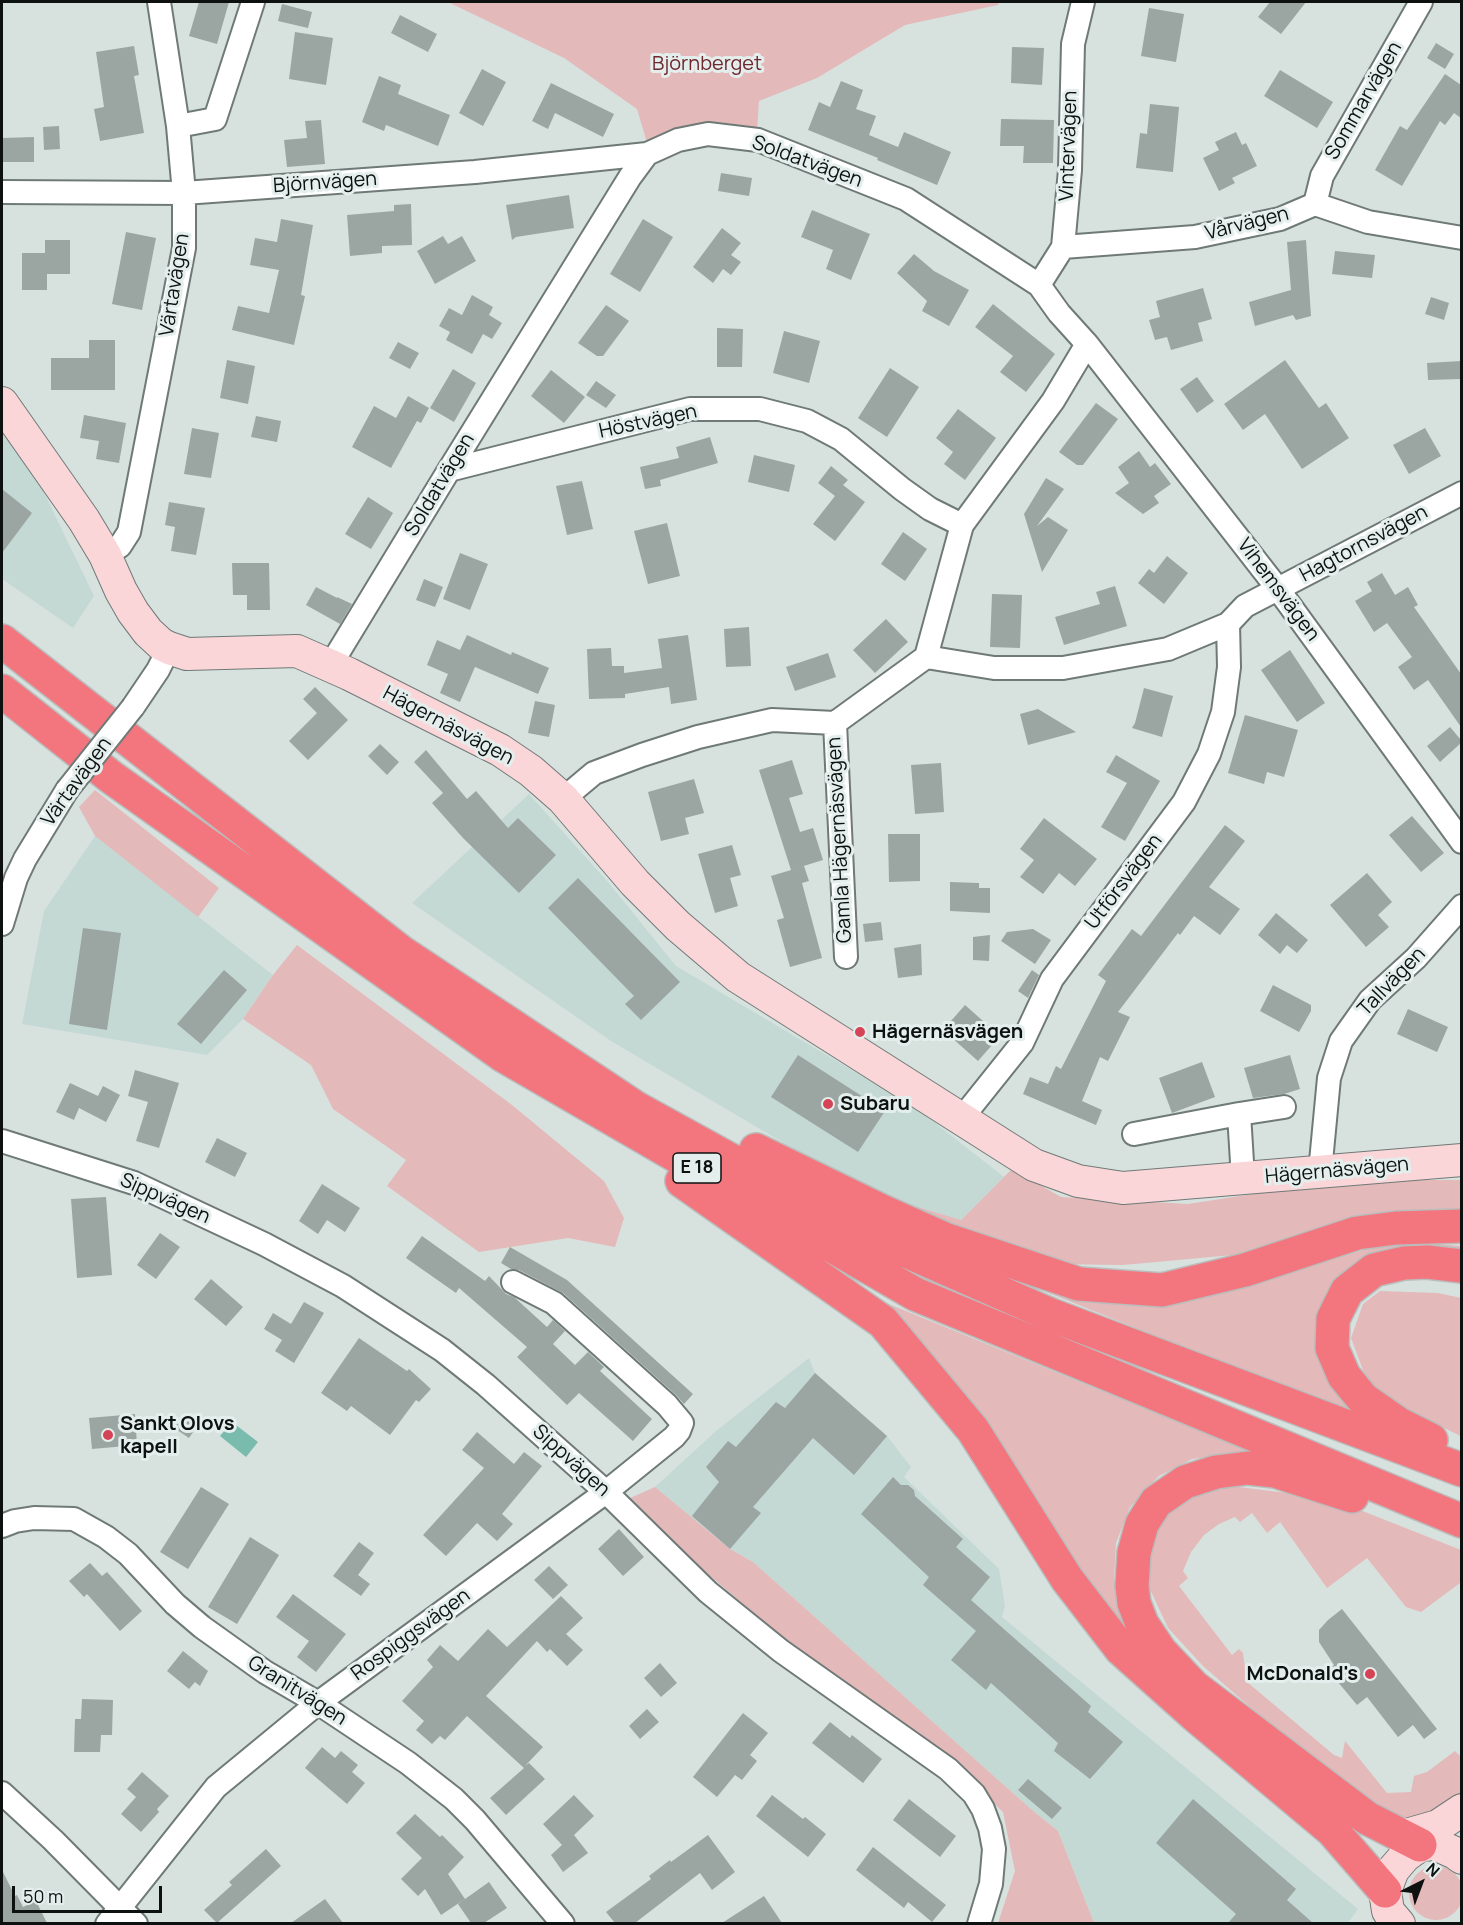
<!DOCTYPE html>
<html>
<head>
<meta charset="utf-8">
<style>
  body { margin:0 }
  #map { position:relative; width:1463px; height:1925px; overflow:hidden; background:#d7e2df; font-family:Manrope,sans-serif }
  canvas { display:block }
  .frame { position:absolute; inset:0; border:3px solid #0d1110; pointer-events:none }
  .north { position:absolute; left:1391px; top:1853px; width:60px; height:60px; -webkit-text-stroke:4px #e4efed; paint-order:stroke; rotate:42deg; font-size:16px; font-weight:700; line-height:24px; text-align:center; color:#0d1110 }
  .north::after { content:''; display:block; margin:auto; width:21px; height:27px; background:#0d1110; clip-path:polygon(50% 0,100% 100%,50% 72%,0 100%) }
  .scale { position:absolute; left:12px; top:1886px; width:150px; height:27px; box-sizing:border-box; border:3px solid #0d1110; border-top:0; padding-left:8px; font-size:18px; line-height:21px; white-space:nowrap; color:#0d1110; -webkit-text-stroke:4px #e4efed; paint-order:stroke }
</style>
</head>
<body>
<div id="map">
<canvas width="1463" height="1925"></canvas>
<div class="frame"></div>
<div class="north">N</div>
<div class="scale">50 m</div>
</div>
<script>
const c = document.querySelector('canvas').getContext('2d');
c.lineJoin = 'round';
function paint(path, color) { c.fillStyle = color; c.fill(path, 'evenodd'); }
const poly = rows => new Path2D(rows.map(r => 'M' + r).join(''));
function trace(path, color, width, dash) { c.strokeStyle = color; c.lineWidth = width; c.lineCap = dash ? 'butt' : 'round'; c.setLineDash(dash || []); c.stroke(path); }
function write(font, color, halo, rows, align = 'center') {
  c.font = font + ' Manrope,sans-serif'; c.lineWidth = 6; c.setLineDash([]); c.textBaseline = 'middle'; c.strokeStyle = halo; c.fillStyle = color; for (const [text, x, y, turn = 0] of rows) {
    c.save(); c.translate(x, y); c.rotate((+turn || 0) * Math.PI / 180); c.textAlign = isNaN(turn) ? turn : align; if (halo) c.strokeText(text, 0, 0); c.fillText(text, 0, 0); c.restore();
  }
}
const built = poly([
  [2,431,36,476,94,596,73,628,2,579],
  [529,794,608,882,676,966,916,1108,1004,1177,961,1220,881,1196,782,1142,611,1041,412,903],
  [95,836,273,975,243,1019,207,1055,22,1024,44,911],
  [809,1358,815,1373,887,1436,911,1467,904,1477,999,1569,1005,1606,1002,1617,1358,1909,1348,1923,1094,1923,1058,1831,1032,1810,753,1562,730,1549,655,1487,716,1431]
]);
const green = poly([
  [448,2,999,2,998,5,905,25,817,78,759,101,757,130,648,146,637,109,564,58],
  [95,790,219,888,198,917,95,836,79,807],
  [297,945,512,1105,604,1181,624,1218,615,1247,568,1238,479,1252,387,1186,406,1160,333,1109,311,1065,243,1019,273,975],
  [1012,1169,1061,1197,1188,1204,1331,1182,1373,1180,1462,1180,1461,1215,1244,1254,1123,1265,1050,1264,977,1241,881,1196,961,1220],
  [1427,1243,1461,1246,1461,1255,1363,1259,1346,1270,1327,1291,1317,1319,1324,1368,1338,1396,1355,1416,1019,1281,1216,1289,1311,1266,1379,1245],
  [1380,1291,1438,1293,1461,1298,1461,1436,1395,1405,1367,1381,1351,1338,1363,1304],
  [879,1300,1261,1456,1226,1455,1192,1459,1159,1476,1130,1507,1116,1543,1114,1579,1127,1614,1147,1645,1119,1628],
  [1223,1485,1287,1493,1360,1510,1461,1550,1461,1584,1460,1583,1421,1612,1406,1607,1367,1558,1327,1588,1280,1522,1267,1533,1252,1513,1240,1522,1235,1517,1219,1524,1204,1535,1191,1552,1183,1571,1188,1578,1179,1586,1232,1655,1239,1649,1243,1653,1247,1682,1334,1755,1342,1758,1345,1741,1387,1793,1411,1792,1414,1776,1427,1772,1455,1751,1461,1757,1461,1798,1406,1825,1344,1789,1203,1666,1168,1628,1147,1583,1148,1551,1160,1519,1188,1496],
  [655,1487,730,1549,753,1562,1032,1810,1058,1831,1094,1923,998,1923,1015,1871,1003,1812,954,1765,789,1643,695,1563,628,1499],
  '1409 1893a27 27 0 1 1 54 0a27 27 0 1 1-54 0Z'
]);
const water = poly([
  [232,1422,258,1442,246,1457,220,1436]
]);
const building = poly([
  [199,2,229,2,217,44,189,36],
  [1270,2,1306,2,1281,34,1258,17],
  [282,4,312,12,308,28,278,21],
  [1149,8,1184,14,1176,62,1141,56],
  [400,15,437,34,428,52,391,33],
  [295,32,333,38,326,85,289,79],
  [1436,43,1454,54,1445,69,1427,58],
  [134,46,139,75,134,76,144,133,100,141,94,109,104,107,96,52],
  [1012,47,1044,48,1042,85,1011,83],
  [482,69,506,82,483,126,459,113],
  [1280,70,1333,102,1317,128,1264,96],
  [1445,74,1461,85,1461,118,1454,113,1445,125,1440,121,1402,186,1375,170,1400,126,1407,130],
  [379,76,401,85,398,94,450,115,438,146,386,125,384,131,362,122],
  [841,81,863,90,856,109,876,116,869,135,898,147,904,132,951,152,937,185,877,160,878,158,808,130,819,102,830,107],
  [551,83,614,114,603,137,555,113,548,129,532,121],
  [1150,104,1179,107,1173,172,1136,168,1140,133,1147,134],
  [1001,119,1054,120,1053,163,1023,163,1024,146,1000,146],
  [321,120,325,164,287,167,284,140,307,138,305,121],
  [59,126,60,149,44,150,43,127],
  [1236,132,1242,145,1246,143,1257,166,1232,178,1235,183,1219,191,1203,158,1219,150,1215,142],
  [34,137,34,162,2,162,2,138],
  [721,173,752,178,749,196,718,191],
  [569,195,574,228,516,237,512,240,506,205],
  [411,204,412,245,382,246,382,253,350,256,347,215,394,211,394,205],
  [812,210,870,234,851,280,826,269,833,250,801,237],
  [281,219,313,225,301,295,305,296,294,345,232,330,238,306,269,313,279,270,250,265,255,238,277,242],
  [643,219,673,237,640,292,610,274],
  [722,228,741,243,731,255,741,262,731,275,723,269,713,283,693,267],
  [126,232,156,238,142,310,112,304],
  [443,236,448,244,462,236,476,261,435,284,417,251],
  [45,240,70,240,70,274,47,274,47,290,22,290,22,253,45,253],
  [1306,240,1311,316,1296,320,1293,315,1255,326,1249,302,1291,290,1287,242],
  [1335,251,1375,255,1372,278,1332,274],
  [914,254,934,271,969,290,949,326,922,311,927,301,897,273],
  [1203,288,1212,319,1198,323,1203,341,1171,350,1167,337,1155,340,1149,320,1160,317,1156,301],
  [472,295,493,307,489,315,502,323,492,339,483,334,472,354,446,340,450,332,439,326,449,308,462,315],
  [1431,297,1449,303,1444,320,1425,314],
  [993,304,1055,354,1026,392,1000,372,1013,356,975,327],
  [606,305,629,321,603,356,597,356,578,343],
  [717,328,743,329,742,367,717,367],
  [784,331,820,341,809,383,773,373],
  [89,340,115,340,115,390,51,390,51,358,89,358],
  [398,342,419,353,410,369,389,358],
  [227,360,255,366,248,404,220,398],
  [1285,360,1319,408,1326,403,1349,438,1302,469,1265,414,1243,430,1224,404],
  [1461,361,1461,379,1428,380,1427,363],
  [890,368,919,387,887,437,858,418],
  [453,369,476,383,454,422,430,408],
  [551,370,585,397,564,423,531,396],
  [1197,377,1214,401,1197,413,1180,389],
  [596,381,616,395,606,408,586,395],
  [408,396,429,408,421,423,417,421,391,468,352,447,374,406,396,418],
  [1096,403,1118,419,1083,465,1077,465,1059,452],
  [958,409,996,438,965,480,944,464,953,452,936,438],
  [84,415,126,423,119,463,96,459,99,441,80,438],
  [256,416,281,421,277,442,251,437],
  [192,428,219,433,211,478,184,474],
  [1425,428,1441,456,1409,474,1393,445],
  [710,437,718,463,660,480,661,486,645,489,640,467,679,458,676,447],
  [1139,451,1150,467,1155,463,1171,484,1154,496,1159,503,1143,514,1115,493,1129,483,1118,467],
  [754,455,795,465,789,492,748,482],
  [831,466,848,480,843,485,865,502,835,541,813,524,835,496,818,483],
  [1046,478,1064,489,1037,526,1048,517,1068,530,1042,572,1024,514],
  [582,481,593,529,567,535,556,486],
  [2,489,32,513,2,553],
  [368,497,393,513,371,549,345,534],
  [169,502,205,508,196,555,171,551,175,527,165,525],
  [667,523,680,576,648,584,634,531],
  [903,532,927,549,905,581,881,564],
  [460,553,488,564,470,610,443,599],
  [1167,556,1188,573,1164,604,1138,583,1149,569,1154,573],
  [232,563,269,563,270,610,247,610,247,595,233,595],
  [1382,573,1395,595,1408,587,1418,605,1414,607,1461,674,1461,727,1428,680,1414,690,1398,667,1412,657,1387,623,1374,632,1355,601,1372,591,1367,582],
  [424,579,443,587,435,607,416,600],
  [1115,586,1127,626,1064,645,1055,617,1100,604,1096,592],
  [316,587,337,598,337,597,352,604,340,624,306,605],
  [992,594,1022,595,1020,648,990,647],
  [886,619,908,642,875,673,853,650],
  [749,627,751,666,726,667,724,629],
  [467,635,511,655,512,652,549,668,538,694,475,667,460,702,440,693,448,674,427,665,437,640,460,650],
  [688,635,697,700,671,704,669,687,625,694,625,698,589,699,587,649,611,648,612,666,624,666,624,673,662,668,658,639],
  [1290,650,1325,703,1297,722,1261,670],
  [828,653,836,677,795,691,786,667],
  [315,687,348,720,308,760,289,741,317,713,303,699],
  [1144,688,1173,696,1162,737,1132,728,1135,723],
  [535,701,555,705,549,737,528,733],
  [1038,709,1076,732,1028,745,1020,714],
  [1245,715,1298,730,1284,777,1267,772,1264,784,1228,773],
  [1450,727,1461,740,1461,743,1440,762,1427,746],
  [380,744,399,762,387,775,368,756],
  [426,750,467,799,476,791,508,828,518,818,556,855,519,893,463,838,432,803,443,793,414,762],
  [1116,755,1160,781,1125,841,1101,827,1127,783,1106,772],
  [792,760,803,794,789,798,800,832,813,828,823,860,794,869,804,866,809,881,802,883,822,958,790,967,777,920,784,918,771,876,791,870,759,770],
  [941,763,944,812,915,814,911,765],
  [694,779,704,813,685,818,689,834,661,841,648,792],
  [1412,816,1444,853,1421,872,1389,835],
  [1044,818,1097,859,1075,886,1059,873,1043,894,1020,877,1034,860,1020,849],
  [1225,825,1245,841,1209,887,1240,909,1220,935,1194,916,1180,935,1178,933,1118,1012,1130,1017,1108,1061,1100,1057,1082,1101,1102,1110,1096,1125,1023,1094,1030,1077,1048,1084,1056,1066,1061,1069,1106,981,1098,975,1132,929,1141,936],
  [888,834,920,834,920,881,889,882],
  [732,845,741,875,730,878,738,906,715,913,698,854],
  [1367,873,1392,902,1378,915,1389,927,1366,947,1330,905],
  [578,878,680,982,641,1020,625,1004,634,996,548,908],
  [950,882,979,883,979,888,990,888,990,913,950,911],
  [1276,913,1308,940,1297,953,1287,945,1280,954,1258,935],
  [881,922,883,940,865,942,863,924],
  [83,928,121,933,107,1030,69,1024],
  [1033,929,1051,940,1035,964,1001,941,1007,932],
  [990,935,989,961,973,960,973,937],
  [921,944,922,975,898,978,894,948],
  [224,970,247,990,201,1044,177,1024],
  [1032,970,1039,975,1028,998,1018,991],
  [1273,985,1311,1005,1311,1011,1299,1032,1260,1011],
  [965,1005,1000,1036,978,1061,943,1030],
  [1408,1009,1448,1027,1437,1052,1397,1034],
  [798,1055,885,1111,858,1152,771,1097],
  [1290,1055,1300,1089,1284,1094,1253,1098,1244,1068],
  [1202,1062,1215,1097,1172,1113,1159,1078],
  [135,1070,179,1083,159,1148,136,1141,148,1102,128,1096],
  [70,1083,98,1096,103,1086,120,1095,106,1122,79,1108,74,1120,56,1112],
  [217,1138,247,1153,235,1177,205,1162],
  [322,1184,360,1208,345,1232,327,1220,318,1234,299,1221],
  [106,1197,112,1275,77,1278,71,1199],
  [160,1233,180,1247,156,1279,137,1265],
  [422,1236,485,1281,489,1276,506,1294,514,1297,547,1327,553,1320,565,1331,553,1344,575,1365,588,1352,604,1367,600,1371,652,1419,633,1441,579,1393,567,1405,517,1357,527,1347,459,1288,456,1293,406,1258],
  [510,1247,567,1280,693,1394,684,1404,676,1395,563,1293,519,1270,511,1269,501,1263],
  [211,1279,243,1307,226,1326,194,1299],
  [304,1302,324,1313,294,1363,275,1351,282,1340,264,1329,273,1313,291,1324],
  [359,1338,407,1371,409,1369,431,1389,419,1402,416,1400,390,1435,351,1406,347,1411,321,1393],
  [815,1373,887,1436,854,1475,813,1438,753,1507,761,1513,730,1549,692,1516,719,1482,706,1467,728,1441,736,1447,776,1402,785,1408],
  [135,1414,137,1445,92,1449,89,1418],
  [203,1417,189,1438,174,1428,181,1419],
  [477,1432,514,1464,524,1452,542,1466,502,1514,513,1524,497,1541,477,1523,446,1556,423,1535,484,1468,462,1450],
  [893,1477,901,1485,908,1485,914,1490,915,1496,963,1539,956,1547,990,1577,971,1600,1091,1706,1088,1712,1123,1742,1090,1779,1054,1751,1058,1743,991,1683,986,1690,951,1660,976,1631,923,1585,929,1577,861,1514],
  [201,1487,229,1504,188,1569,160,1552],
  [619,1529,644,1557,623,1576,598,1549],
  [250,1537,279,1555,237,1624,208,1607],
  [359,1542,374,1553,358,1575,370,1584,361,1596,333,1576],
  [90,1563,102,1576,107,1572,142,1611,120,1631,87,1594,84,1597,69,1581],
  [549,1566,568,1585,553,1599,534,1580],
  [293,1594,346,1634,316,1672,297,1657,309,1641,276,1617],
  [561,1596,583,1618,566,1634,583,1650,567,1666,550,1649,547,1652,537,1641,486,1696,543,1747,525,1766,529,1763,545,1779,506,1815,490,1798,524,1768,467,1716,445,1740,440,1736,432,1744,416,1730,424,1721,402,1701,433,1667,427,1660,440,1645,458,1661,488,1629,507,1647],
  [1342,1609,1437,1729,1424,1739,1413,1725,1398,1737,1367,1697,1357,1705,1328,1670,1334,1665,1319,1642,1319,1630,1328,1620],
  [183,1651,208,1671,200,1686,195,1682,189,1689,167,1671],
  [660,1663,677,1683,661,1697,644,1678],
  [82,1699,113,1700,112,1735,101,1735,100,1752,74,1752,75,1719,81,1719],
  [647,1709,659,1722,640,1739,629,1726],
  [743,1713,768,1733,750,1755,757,1761,742,1780,735,1775,717,1797,693,1777],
  [830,1722,850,1738,852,1735,882,1759,863,1783,812,1743],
  [322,1747,335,1758,341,1751,358,1765,352,1772,365,1783,347,1804,305,1768],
  [142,1772,169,1796,157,1809,159,1812,141,1832,121,1814,136,1797,127,1789],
  [1028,1779,1062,1808,1052,1819,1018,1790],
  [574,1795,594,1816,574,1835,588,1853,563,1872,551,1855,562,1845,543,1824],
  [772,1795,803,1819,805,1817,826,1834,808,1857,756,1816],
  [909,1799,956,1836,940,1857,893,1820],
  [1193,1799,1296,1889,1287,1900,1313,1923,1228,1923,1236,1914,1156,1843],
  [415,1814,440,1837,442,1835,464,1857,448,1874,465,1899,441,1915,425,1889,418,1896,401,1879,422,1858,396,1833],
  [708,1835,735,1872,712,1890,700,1873,635,1923,615,1923,606,1912,651,1879,649,1876,670,1860,671,1862],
  [873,1847,946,1905,932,1922,908,1902,904,1908,856,1870],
  [266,1849,281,1866,217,1923,204,1910,232,1885,229,1882],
  [2,1870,15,1896,17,1895,23,1907,36,1901,47,1923,2,1923],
  [489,1882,507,1908,484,1923,471,1923,458,1904],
  [764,1896,782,1923,722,1923],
  [325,1899,343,1923,291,1923]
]);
const street = poly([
  [178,126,215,119,253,2],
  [2,192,184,193,475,172,647,154],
  [1315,204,1322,176,1421,2],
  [1063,247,1195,237,1280,219,1315,204,1368,222,1462,238],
  [1039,285,1063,247,1070,170,1073,44,1083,2],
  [1087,344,1278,589,1462,842],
  [449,470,690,409,760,409,807,421,841,439,902,489,930,509,962,525],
  [105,555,120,546,129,532,184,248,184,193,178,126,159,2],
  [926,657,994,668,1063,668,1168,649,1228,624,1245,606,1462,493],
  [330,666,449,470,630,177,647,154,678,140,708,134,758,140,906,199,1039,285,1059,313,1087,344,1053,401,962,525,926,657],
  [133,707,158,670,169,648],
  [835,723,846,957],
  [563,799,594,773,642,755,698,737,772,720,835,723,926,657],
  [2,924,16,878,25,859,67,790],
  [962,1118,1022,1043,1052,979,1184,802,1209,754,1223,712,1229,667,1228,624],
  [1134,1134,1239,1114],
  [2,1141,134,1183,264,1244,343,1286,442,1350,486,1385,606,1492,708,1592,781,1651,948,1769,974,1794,983,1809,990,1828,994,1849,991,1884,979,1924],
  [1320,1172,1329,1078,1341,1041,1370,1000,1416,958,1462,906],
  [1243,1178,1239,1114,1284,1107],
  [2,1526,15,1521,34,1518,74,1519,106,1537,128,1554,175,1604,202,1627,265,1672,318,1703,408,1763,454,1799,475,1820,563,1924],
  [2,1793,53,1840,136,1924],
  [107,1924,216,1787,318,1703,606,1492,674,1437,679,1431,682,1423,667,1405,554,1303,513,1282]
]);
const secondary = poly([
  [2,403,84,520,105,555,121,591,133,612,148,632,161,644,169,648,187,654,297,651,349,674,500,750,531,771,563,799,635,883,678,926,738,977,1034,1165,1078,1181,1123,1188,1462,1160],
  [1403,1836,1438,1826,1462,1810],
  [1399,1924,1388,1911,1385,1891,1393,1870,1405,1856,1420,1845,1435,1844,1455,1853,1462,1858]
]);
const highway = poly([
  [2,641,401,952,636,1108,854,1228,1051,1315,1462,1470],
  [2,691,111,777,504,1056,915,1294,1462,1521],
  [756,1150,884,1212,947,1240,1079,1284,1162,1290,1245,1270,1357,1233,1396,1228,1462,1226],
  [682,1181,883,1322,973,1430,1067,1579,1121,1649,1196,1716,1332,1830,1385,1891],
  [1431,1440,1399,1424,1363,1399,1344,1376,1332,1348,1333,1319,1347,1291,1374,1270,1404,1263,1427,1262,1462,1266],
  [1352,1496,1275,1471,1248,1468,1216,1472,1185,1482,1156,1502,1142,1524,1134,1553,1132,1586,1134,1603,1142,1624,1160,1651,1194,1687,1367,1818,1420,1845]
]);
const streetBridge = poly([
  [67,790,133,707]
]);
const markers = [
  [860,1032,6,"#d44456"],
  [828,1104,6,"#d44456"],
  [108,1435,6,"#d44456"],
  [1370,1674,6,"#d44456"]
];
const shields = [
  [697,1168,48]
];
const shieldNames = [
  ["E 18",697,1168]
];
const parkNames = [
  ["Björnberget",707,64]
];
const streetNames = [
  ["Sommarvägen",1364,101,-60],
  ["Vintervägen",1069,146,-88],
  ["Soldatvägen",807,162,20],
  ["Björnvägen",325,183,-4],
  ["Vårvägen",1247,224,-14],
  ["Värtavägen",175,285,-81],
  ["Höstvägen",648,422,-12],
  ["Soldatvägen",440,485,-59],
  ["Hagtornsvägen",1364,544,-28],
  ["Vihemsvägen",1278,590,53],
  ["Hägernäsvägen",448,726,28],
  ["Värtavägen",77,782,-54],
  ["Gamla Hägernäsvägen",840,840,-93],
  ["Utförsvägen",1124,882,-53],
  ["Tallvägen",1392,982,-46],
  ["Hägernäsvägen",1337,1171,-5],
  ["Sippvägen",165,1199,24],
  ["Sippvägen",571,1461,42],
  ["Rospiggsvägen",411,1635,-36],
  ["Granitvägen",297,1691,32]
];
const poiNames = [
  ["Hägernäsvägen",872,1032],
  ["Subaru",840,1104],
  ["Sankt Olovs",120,1424],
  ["kapell",120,1447],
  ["McDonald's",1358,1674,"right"]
];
paint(built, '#c4d9d4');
paint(green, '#e3b9ba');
paint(water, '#79bbad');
paint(building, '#9ba6a3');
trace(street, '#6f7a77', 26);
trace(secondary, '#6f7a77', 34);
trace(highway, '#bbbcbc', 36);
trace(street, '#fff', 22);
trace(secondary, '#fbd6d9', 32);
trace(highway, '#f3767f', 33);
trace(streetBridge, '#6f7a77', 26, []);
trace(streetBridge, '#fff', 22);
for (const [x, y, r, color] of markers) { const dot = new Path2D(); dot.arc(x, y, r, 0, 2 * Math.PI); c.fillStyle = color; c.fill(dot); trace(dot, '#e4efed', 2); }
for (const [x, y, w] of shields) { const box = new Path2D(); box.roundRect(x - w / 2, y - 15, w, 30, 4.5); c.fillStyle = '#e4efed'; c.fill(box); trace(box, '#0d1110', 1.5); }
write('bold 18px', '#0d1110', null, shieldNames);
write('20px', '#6f282f', '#e4efed', parkNames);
write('20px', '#0d1110', '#e4efed', streetNames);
write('bold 20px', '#0d1110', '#e4efed', poiNames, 'left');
</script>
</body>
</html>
